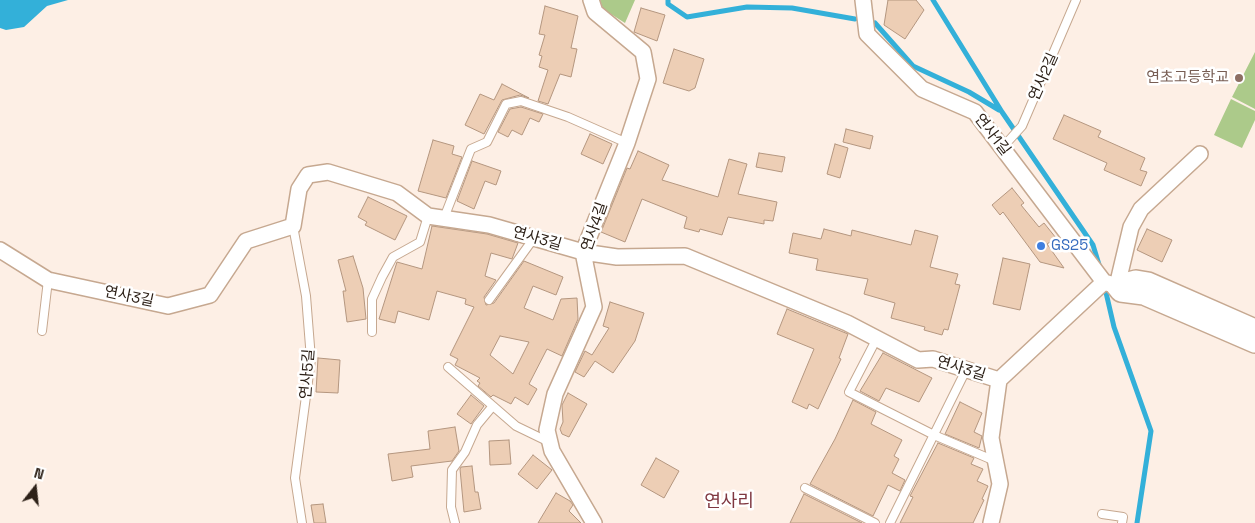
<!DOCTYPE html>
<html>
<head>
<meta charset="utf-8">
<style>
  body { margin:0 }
  #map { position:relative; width:1255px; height:523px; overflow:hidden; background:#fdefe5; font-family:"Space Grotesk",sans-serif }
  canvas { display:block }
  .north { position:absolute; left:10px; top:463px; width:50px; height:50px; -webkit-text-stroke:4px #fff; paint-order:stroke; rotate:16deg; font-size:14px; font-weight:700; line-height:20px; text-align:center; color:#2d2118 }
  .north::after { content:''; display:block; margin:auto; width:18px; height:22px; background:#2d2118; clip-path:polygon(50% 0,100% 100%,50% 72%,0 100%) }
</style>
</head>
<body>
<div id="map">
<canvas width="1255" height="523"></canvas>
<div class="north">N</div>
</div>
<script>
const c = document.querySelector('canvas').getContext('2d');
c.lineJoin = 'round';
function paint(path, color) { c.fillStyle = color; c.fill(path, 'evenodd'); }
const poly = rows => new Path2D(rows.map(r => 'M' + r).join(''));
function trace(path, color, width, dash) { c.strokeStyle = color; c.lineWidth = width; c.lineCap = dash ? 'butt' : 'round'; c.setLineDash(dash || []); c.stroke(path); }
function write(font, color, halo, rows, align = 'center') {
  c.font = font + ' "Space Grotesk","Noto Sans KR",sans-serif'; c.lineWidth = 5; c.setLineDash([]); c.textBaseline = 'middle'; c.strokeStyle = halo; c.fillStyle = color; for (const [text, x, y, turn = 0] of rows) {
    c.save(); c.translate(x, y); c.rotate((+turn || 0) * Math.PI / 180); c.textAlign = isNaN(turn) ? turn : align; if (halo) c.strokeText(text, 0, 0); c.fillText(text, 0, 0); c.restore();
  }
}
const green = poly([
  [600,0,635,0,625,23,603,9],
  [1255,52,1255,109,1232,97],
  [1231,99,1255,111,1255,120,1242,148,1214,135]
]);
const water = poly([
  [0,0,68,0,47,6,24,27,6,30,0,28]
]);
const stream = poly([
  [668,0,668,4,687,17,747,7,792,8,855,19],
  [933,0,1002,112,1093,245,1100,268],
  [875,23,913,66,969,92,999,110],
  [1104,284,1114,327,1151,431,1137,523]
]);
const building = poly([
  [888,0,916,0,924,10,905,39,884,25,888,0],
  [545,6,578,16,571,48,577,49,571,77,560,74,548,104,538,101,548,70,539,67,542,56,539,55,545,35,539,34,545,6],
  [641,8,665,15,657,41,634,32,641,8],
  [674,49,704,59,695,88,689,91,663,83,674,49],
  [502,84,529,98,520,95,502,100,484,134,465,125,480,94,494,100,502,84],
  [521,107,543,114,539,122,530,118,522,135,512,130,508,137,498,132,510,109,521,107],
  [1064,115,1101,131,1098,137,1145,158,1140,170,1147,172,1141,186,1104,170,1107,163,1053,139,1064,115],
  [846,129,873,136,870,149,843,142,846,129],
  [590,134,612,144,603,164,581,154,590,134],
  [433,140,454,146,452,154,462,157,446,198,418,191,433,140],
  [835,144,848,148,840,178,827,174,835,144],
  [638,151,669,165,662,180,718,197,729,159,747,164,738,194,777,202,773,221,764,220,764,224,728,217,722,235,700,229,699,232,684,228,687,217,642,199,625,242,601,232,627,168,630,169,638,151],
  [759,153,785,157,782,172,756,167,759,153],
  [472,161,501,171,496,185,485,181,474,209,457,201,472,161],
  [1012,188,1024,203,1021,205,1039,227,1044,223,1056,238,1047,244,1064,268,1040,262,1003,212,1000,215,992,205,1012,188],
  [368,197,407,216,395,240,365,225,367,222,358,217,368,197],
  [432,226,487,234,518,243,512,259,491,253,485,276,496,280,484,297,486,305,494,303,524,261,563,277,556,295,533,286,524,308,553,320,561,299,577,298,578,319,562,356,547,349,529,384,537,389,528,405,515,397,511,404,493,395,491,397,478,386,480,383,477,381,480,378,455,365,458,359,450,355,474,307,465,304,466,299,437,291,429,320,398,311,395,323,379,319,397,262,422,269,432,226],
  [500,336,529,342,513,374,490,355,500,336],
  [824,229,851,236,852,230,911,245,915,230,938,236,930,267,958,274,955,284,960,285,948,330,944,329,942,335,924,330,925,327,891,318,895,303,864,294,868,279,816,270,818,259,789,253,793,233,821,239,824,229],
  [1147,229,1172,240,1162,262,1137,250,1147,229],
  [353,256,363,288,366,319,347,322,343,291,346,291,338,260,353,256],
  [1003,258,1030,264,1020,310,993,304,1003,258],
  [610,302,644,313,635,341,613,373,595,361,584,377,575,372,585,351,592,355,609,328,603,326,610,302],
  [787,309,848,334,839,358,841,359,818,409,809,404,807,409,792,402,814,349,777,334,787,309],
  [883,353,932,378,919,402,886,388,879,401,860,391,883,353],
  [318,358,340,360,338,393,316,392,318,358],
  [568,393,587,404,569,437,562,434,560,429,563,422,562,405,568,393],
  [471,395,484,406,471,424,457,414,471,395],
  [853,400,876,412,871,424,902,440,894,456,899,459,892,473,905,480,900,491,888,485,873,516,810,484,835,439,853,400],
  [960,402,982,413,974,432,982,436,979,448,945,434,960,402],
  [455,427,459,451,452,461,411,466,413,477,392,481,388,454,430,449,428,431,455,427],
  [509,440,511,464,490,465,489,441,509,440],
  [938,443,974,458,971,464,983,469,977,481,988,486,982,499,984,500,973,523,900,523,913,497,910,496,938,443],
  [533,455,552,470,537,489,518,474,533,455],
  [656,458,679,471,664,498,641,485,656,458],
  [472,466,475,492,478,492,481,509,464,512,460,469,461,467,472,466],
  [556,493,570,501,573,505,569,511,581,523,538,523,556,493],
  [804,494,862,523,790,523,804,494],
  [323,504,326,523,314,523,311,505,323,504]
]);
const lane = poly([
  [1002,148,1022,126,1076,0],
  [444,218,471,149,487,142,506,104,521,101,568,117,627,143],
  [293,226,306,296,311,359,295,478,302,523],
  [489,300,534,238],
  [42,331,48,280],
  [372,332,372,299,382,277,393,257,420,242,428,216],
  [877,338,849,392,934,435,995,461],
  [448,367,516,426,549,442],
  [805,488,875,523],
  [1102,514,1123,517,1122,523],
  [455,523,451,507,452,470,465,452,477,425,492,407],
  [890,523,966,370]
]);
const street = poly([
  [591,0,595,12,643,52,648,79,627,143,583,252,594,307,555,394,547,430,552,451,594,523],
  [863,0,867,34,922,89,975,112,1104,282,1117,286,1131,227,1141,209,1200,154],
  [0,250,48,280,168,306,210,295,246,241,293,226,299,189,308,175,328,172,397,193,428,216,489,225,583,252,617,257,685,256,847,323,918,360,933,359,999,380,991,438,1000,484,991,523],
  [999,380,1104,282]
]);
const secondary = poly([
  [1255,330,1148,283,1136,281,1117,286,1121,291,1144,294,1255,342]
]);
const markers = [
  [1239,78,5,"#8d6e63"],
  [1041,246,5,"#3f7fe0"]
];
const streetNames = [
  ["연사2길",1044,77,-66],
  ["연사1길",992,135,52],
  ["연사4길",595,227,-71],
  ["연사3길",537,239,16],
  ["연사3길",129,297,12],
  ["연사3길",961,369,17],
  ["연사5길",308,374,-86]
];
const educationNames = [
  ["연초고등학교",1229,78]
];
const shopNames = [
  ["GS25",1051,246]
];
const quarterNames = [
  ["연사리",729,502]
];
paint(green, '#acca8a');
paint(water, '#33b0d9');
trace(stream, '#33b0d9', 5);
paint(building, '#edceb5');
trace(building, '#b4967f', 1);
trace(lane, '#c6a890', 10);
trace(street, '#c6a890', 18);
trace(secondary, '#c6a890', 24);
trace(lane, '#fff', 8);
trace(street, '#fff', 15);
trace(secondary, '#fff', 21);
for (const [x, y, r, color] of markers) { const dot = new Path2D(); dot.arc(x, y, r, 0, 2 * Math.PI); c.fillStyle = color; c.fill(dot); trace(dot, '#fff', 2); }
write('15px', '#2d2118', '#fff', streetNames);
write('15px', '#785e54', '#fff', educationNames, 'right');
write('15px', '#366cbe', '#fff', shopNames, 'left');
write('18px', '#7f3740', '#fff', quarterNames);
</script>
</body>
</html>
